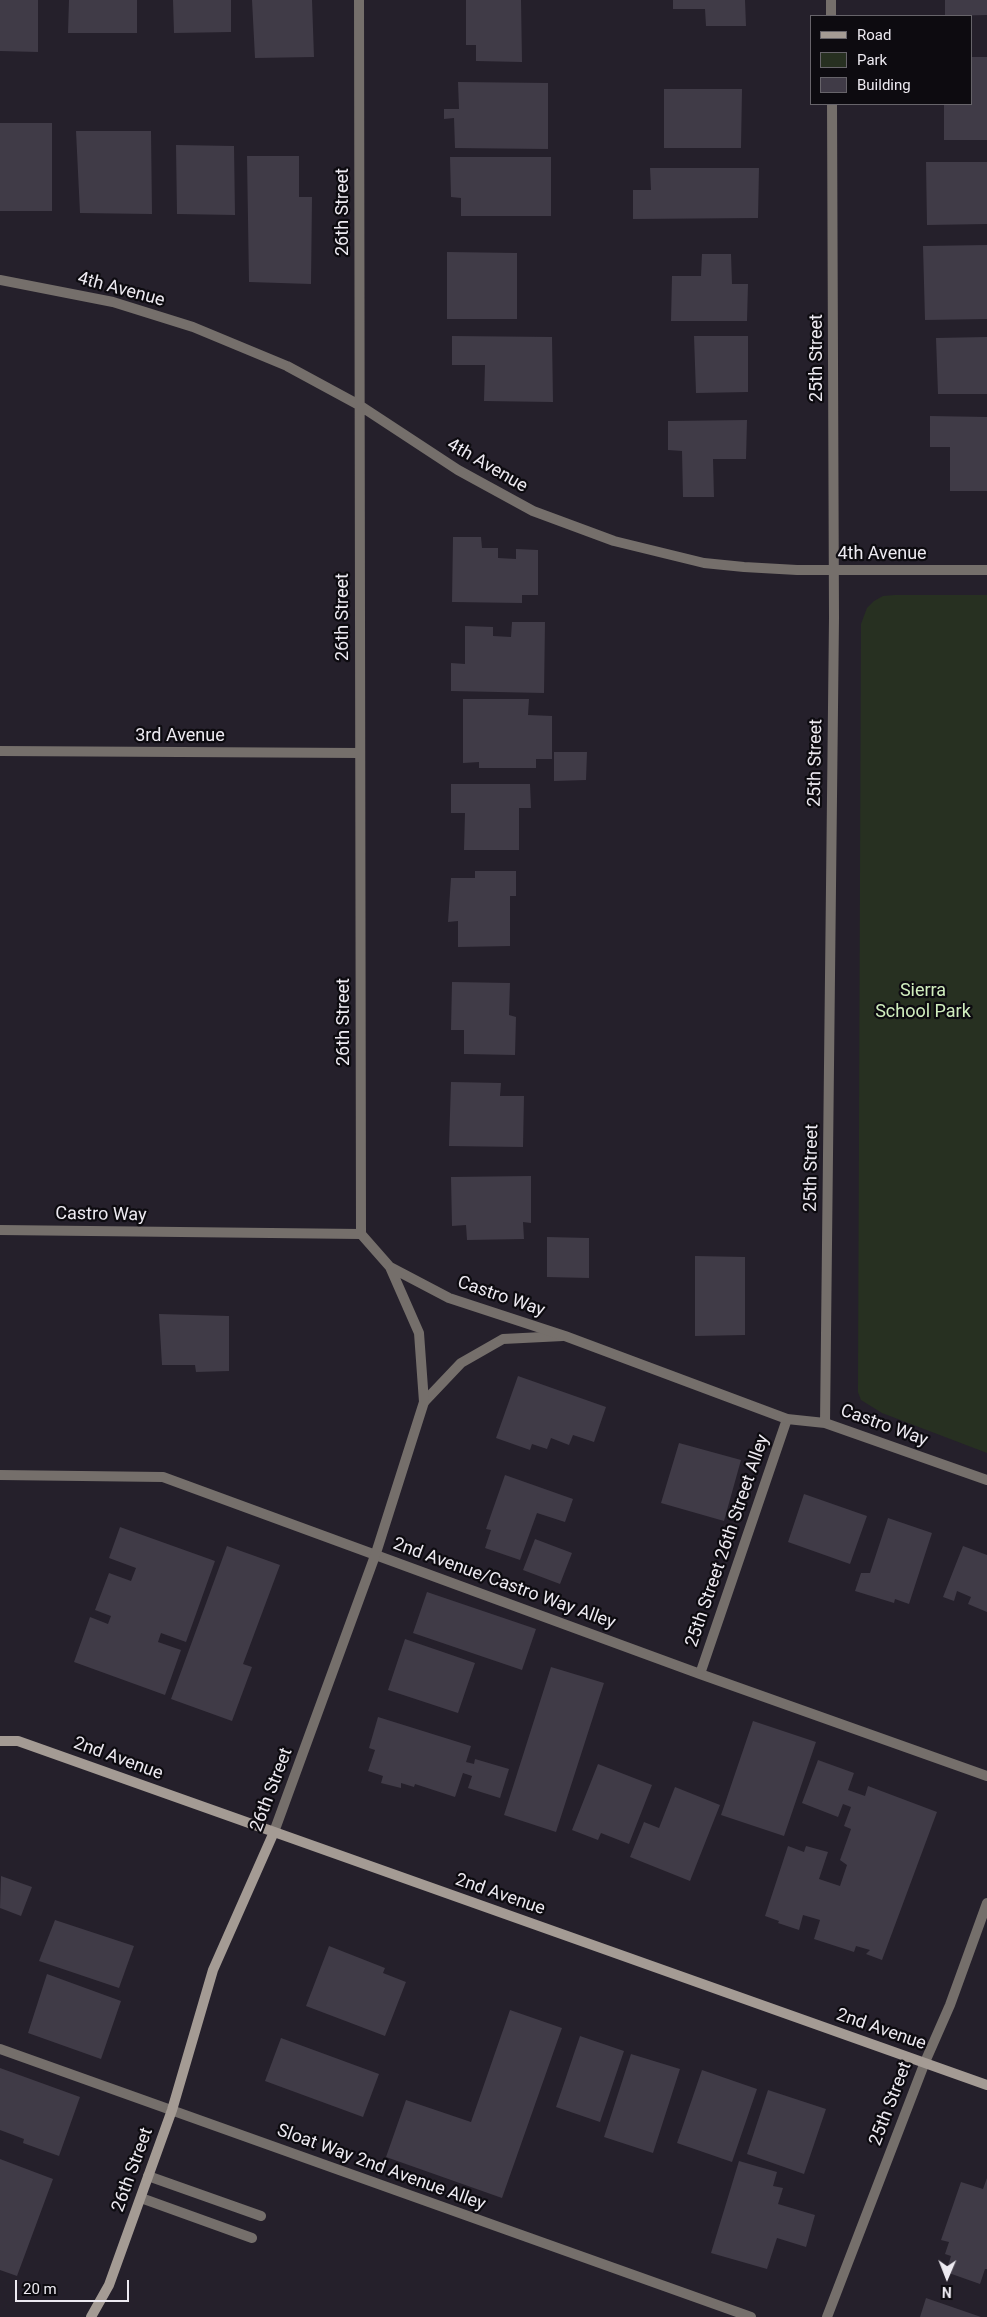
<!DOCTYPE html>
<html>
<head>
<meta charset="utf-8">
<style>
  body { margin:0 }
  #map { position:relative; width:987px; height:2317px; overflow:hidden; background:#25202b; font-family:Roboto,sans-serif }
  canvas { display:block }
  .legend { position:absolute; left:810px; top:15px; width:162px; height:90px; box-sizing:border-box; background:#0d0b10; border:1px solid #67646a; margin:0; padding:6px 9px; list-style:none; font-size:15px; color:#edeaf1 }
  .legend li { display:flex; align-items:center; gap:10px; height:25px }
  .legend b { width:25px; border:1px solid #67646a }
  .north { position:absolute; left:922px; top:2252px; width:50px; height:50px; -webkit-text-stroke:4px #0d0b10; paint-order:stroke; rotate:181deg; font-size:14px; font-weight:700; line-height:20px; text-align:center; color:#edeaf1 }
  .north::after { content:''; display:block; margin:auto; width:18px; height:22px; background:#edeaf1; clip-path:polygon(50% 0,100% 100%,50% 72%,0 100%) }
  .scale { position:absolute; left:15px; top:2280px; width:114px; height:22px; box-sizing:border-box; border:2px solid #edeaf1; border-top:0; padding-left:6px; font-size:15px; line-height:18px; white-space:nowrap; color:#edeaf1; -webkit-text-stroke:4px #0d0b10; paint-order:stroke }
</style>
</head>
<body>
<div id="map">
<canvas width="987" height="2317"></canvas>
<ul class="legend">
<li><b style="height:6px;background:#a49b94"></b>Road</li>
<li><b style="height:14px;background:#273021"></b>Park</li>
<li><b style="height:14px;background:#403b47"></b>Building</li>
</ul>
<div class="north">N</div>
<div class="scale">20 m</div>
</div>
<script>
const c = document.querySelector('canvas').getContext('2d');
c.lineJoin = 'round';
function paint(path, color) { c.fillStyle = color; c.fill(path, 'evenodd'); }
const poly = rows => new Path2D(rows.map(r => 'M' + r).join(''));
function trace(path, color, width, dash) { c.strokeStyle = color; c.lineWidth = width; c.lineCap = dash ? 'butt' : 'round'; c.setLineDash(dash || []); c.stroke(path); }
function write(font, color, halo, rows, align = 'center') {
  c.font = font + ' Roboto,sans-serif'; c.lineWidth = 4.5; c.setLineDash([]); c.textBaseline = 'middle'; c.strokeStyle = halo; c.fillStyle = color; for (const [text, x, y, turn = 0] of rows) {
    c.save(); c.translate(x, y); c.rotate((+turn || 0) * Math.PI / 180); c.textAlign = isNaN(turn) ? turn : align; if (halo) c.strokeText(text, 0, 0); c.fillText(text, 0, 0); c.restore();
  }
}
const green = poly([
  [895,595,987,595,987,1453,882,1413,861,1400,858,1392,861,624,867,608,874,601,883,596]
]);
const building = poly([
  [0,0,38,0,38,52,0,51],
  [69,0,137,0,137,33,68,33],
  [173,0,231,0,231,32,174,33],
  [252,0,312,0,314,57,255,58],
  [466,0,521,0,522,62,476,61,476,45,466,45],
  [673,0,745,0,746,26,706,26,705,9,673,9],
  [945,0,987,0,987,15,945,16],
  [971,57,987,57,987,140,944,140,944,104,971,104],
  [458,82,548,83,548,149,455,148,454,118,444,119,444,109,459,109],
  [664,89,742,89,741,148,664,148],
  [0,123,52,123,52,211,0,211],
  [76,131,151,131,152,214,80,213],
  [176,145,234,146,235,215,177,214],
  [247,156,299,156,299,197,312,197,311,284,249,282],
  [450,157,551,157,551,216,461,216,461,198,451,197],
  [926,162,987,162,987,224,927,225],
  [650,168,759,168,758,218,633,219,633,190,651,190],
  [987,245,987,319,925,320,923,246],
  [447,252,517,253,517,319,447,319],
  [702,254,731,254,732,284,748,284,747,321,671,321,672,276,701,276],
  [452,336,552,337,553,402,484,401,485,365,452,365],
  [694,336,748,336,748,392,696,393],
  [987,337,987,394,938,394,936,338],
  [930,416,987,417,987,491,950,491,950,447,930,447],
  [747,420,746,459,713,459,714,497,683,497,682,451,668,450,668,421],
  [453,537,481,537,482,548,498,548,498,558,516,559,516,549,538,550,538,595,522,595,522,603,452,602],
  [512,622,545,622,544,693,451,691,451,663,465,664,465,626,493,627,493,636,511,637],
  [463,699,529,699,528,715,552,716,552,759,536,759,536,768,479,768,479,762,463,763],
  [554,752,587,752,586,780,554,781],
  [451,784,530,784,531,808,519,808,519,850,464,850,465,813,451,813],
  [475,871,516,871,516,896,510,896,510,946,458,947,458,921,448,922,451,878,475,878],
  [452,982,510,983,509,1015,516,1017,515,1055,464,1054,464,1030,451,1030],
  [451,1082,501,1083,500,1096,524,1096,523,1147,449,1146],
  [531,1176,531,1223,523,1222,524,1239,467,1240,466,1225,452,1226,451,1177],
  [547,1237,589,1238,589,1278,547,1277],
  [695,1256,745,1257,745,1335,695,1336],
  [159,1314,229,1316,229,1371,196,1372,195,1365,162,1365],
  [518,1376,606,1407,594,1442,573,1435,569,1445,551,1438,547,1449,532,1444,530,1450,496,1438],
  [679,1443,741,1460,724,1521,661,1503],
  [505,1475,573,1499,565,1522,537,1513,520,1560,485,1548,491,1530,486,1529],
  [804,1494,867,1516,850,1564,788,1542],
  [888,1518,932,1533,909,1604,895,1599,894,1603,855,1591,861,1573,870,1573],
  [120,1527,215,1561,186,1642,161,1633,158,1642,181,1650,165,1695,74,1662,90,1617,108,1624,111,1616,95,1610,109,1573,131,1581,136,1568,109,1558],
  [535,1539,572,1553,560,1584,523,1570],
  [227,1546,280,1565,243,1664,252,1667,232,1721,171,1699],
  [963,1546,987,1555,987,1612,968,1604,971,1597,957,1591,954,1601,943,1597],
  [427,1592,536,1629,522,1670,413,1633],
  [405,1639,475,1663,458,1713,388,1690],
  [551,1667,604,1683,556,1832,504,1815],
  [378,1717,471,1746,466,1762,474,1764,475,1759,509,1769,500,1798,468,1788,472,1776,463,1773,455,1797,415,1784,414,1787,401,1783,401,1788,381,1783,383,1776,368,1771,375,1750,369,1748],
  [753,1721,816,1742,784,1836,721,1815],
  [818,1760,854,1773,848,1790,865,1796,868,1786,937,1812,882,1960,866,1954,870,1950,856,1946,854,1952,814,1939,820,1920,803,1915,799,1930,778,1923,779,1921,765,1916,788,1846,804,1852,806,1846,828,1852,819,1879,840,1886,847,1865,840,1860,851,1829,844,1826,851,1807,843,1804,838,1817,802,1803],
  [598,1764,652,1785,629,1844,601,1833,598,1840,572,1830],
  [675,1787,720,1805,690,1881,630,1857,644,1822,659,1828],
  [1,1876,32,1887,21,1916,0,1908],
  [55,1920,134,1946,119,1988,39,1961],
  [329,1946,385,1968,383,1973,406,1982,385,2036,306,2006],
  [47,1974,121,2001,101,2059,28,2033],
  [510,2010,562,2028,502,2198,386,2157,406,2100,471,2122],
  [580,2036,624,2051,600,2122,556,2107],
  [281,2038,379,2074,363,2117,265,2081],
  [631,2054,680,2069,653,2153,604,2137],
  [0,2068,80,2097,59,2156,23,2143,24,2139,0,2130],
  [702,2070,757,2089,732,2162,677,2143],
  [768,2090,826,2109,804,2174,747,2154],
  [0,2159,53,2179,17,2276,0,2270],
  [739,2161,777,2172,773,2186,783,2188,778,2204,815,2215,806,2247,777,2238,767,2269,711,2253],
  [987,2178,987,2269,985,2269,980,2284,946,2272,951,2256,945,2254,949,2242,941,2240,961,2182,983,2189],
  [926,2298,981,2317,920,2317]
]);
const lane = poly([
  [424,1402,461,1363,503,1339,563,1336],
  [0,1475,163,1477,700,1674,987,1776],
  [700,1674,787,1419],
  [0,2049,751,2317],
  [148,2176,261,2216],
  [141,2198,252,2238]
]);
const street = poly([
  [359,0,361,1234],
  [831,0,831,16],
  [0,280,113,302,193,327,287,366,359,405,458,470,533,511,614,541,704,563,744,567,797,570,987,570],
  [0,751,360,753],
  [0,1230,361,1234,390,1267,449,1298,565,1336,787,1419,825,1423,987,1480],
  [825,1423,834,618,832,104],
  [274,1832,376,1553,424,1402,419,1333,390,1267],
  [827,2317,925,2062,950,2005,987,1903]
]);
const secondary = poly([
  [0,1741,18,1741,987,2085],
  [91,2317,109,2285,172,2110,213,1970,274,1832]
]);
const streetNames = [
  ["26th Street",343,212,-90],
  ["4th Avenue",121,290,15],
  ["25th Street",817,358,-90],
  ["4th Avenue",487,466,30],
  ["4th Avenue",882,554],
  ["26th Street",343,617,-90],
  ["3rd Avenue",180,736],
  ["25th Street",816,763,-89],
  ["26th Street",344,1022,-90],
  ["25th Street",812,1168,-89],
  ["Castro Way",101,1215,1],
  ["Castro Way",501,1297,19],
  ["Castro Way",884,1426,20],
  ["25th Street 26th Street Alley",728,1541,-71],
  ["2nd Avenue/Castro Way Alley",504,1584,20],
  ["2nd Avenue",118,1759,20],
  ["26th Street",272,1790,-69],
  ["2nd Avenue",500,1895,19],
  ["2nd Avenue",881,2030,19],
  ["25th Street",891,2104,-69],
  ["Sloat Way 2nd Avenue Alley",381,2168,20],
  ["26th Street",133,2170,-70]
];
const parkNames = [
  ["Sierra",923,991],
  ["School Park",923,1012]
];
paint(green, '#273021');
paint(building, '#403b47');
trace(lane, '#756f6b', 10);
trace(street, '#756f6b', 10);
trace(secondary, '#a49b94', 10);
write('18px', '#edeaf1', '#0d0b10', streetNames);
write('18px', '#d0edbe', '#0d0b10', parkNames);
</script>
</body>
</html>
